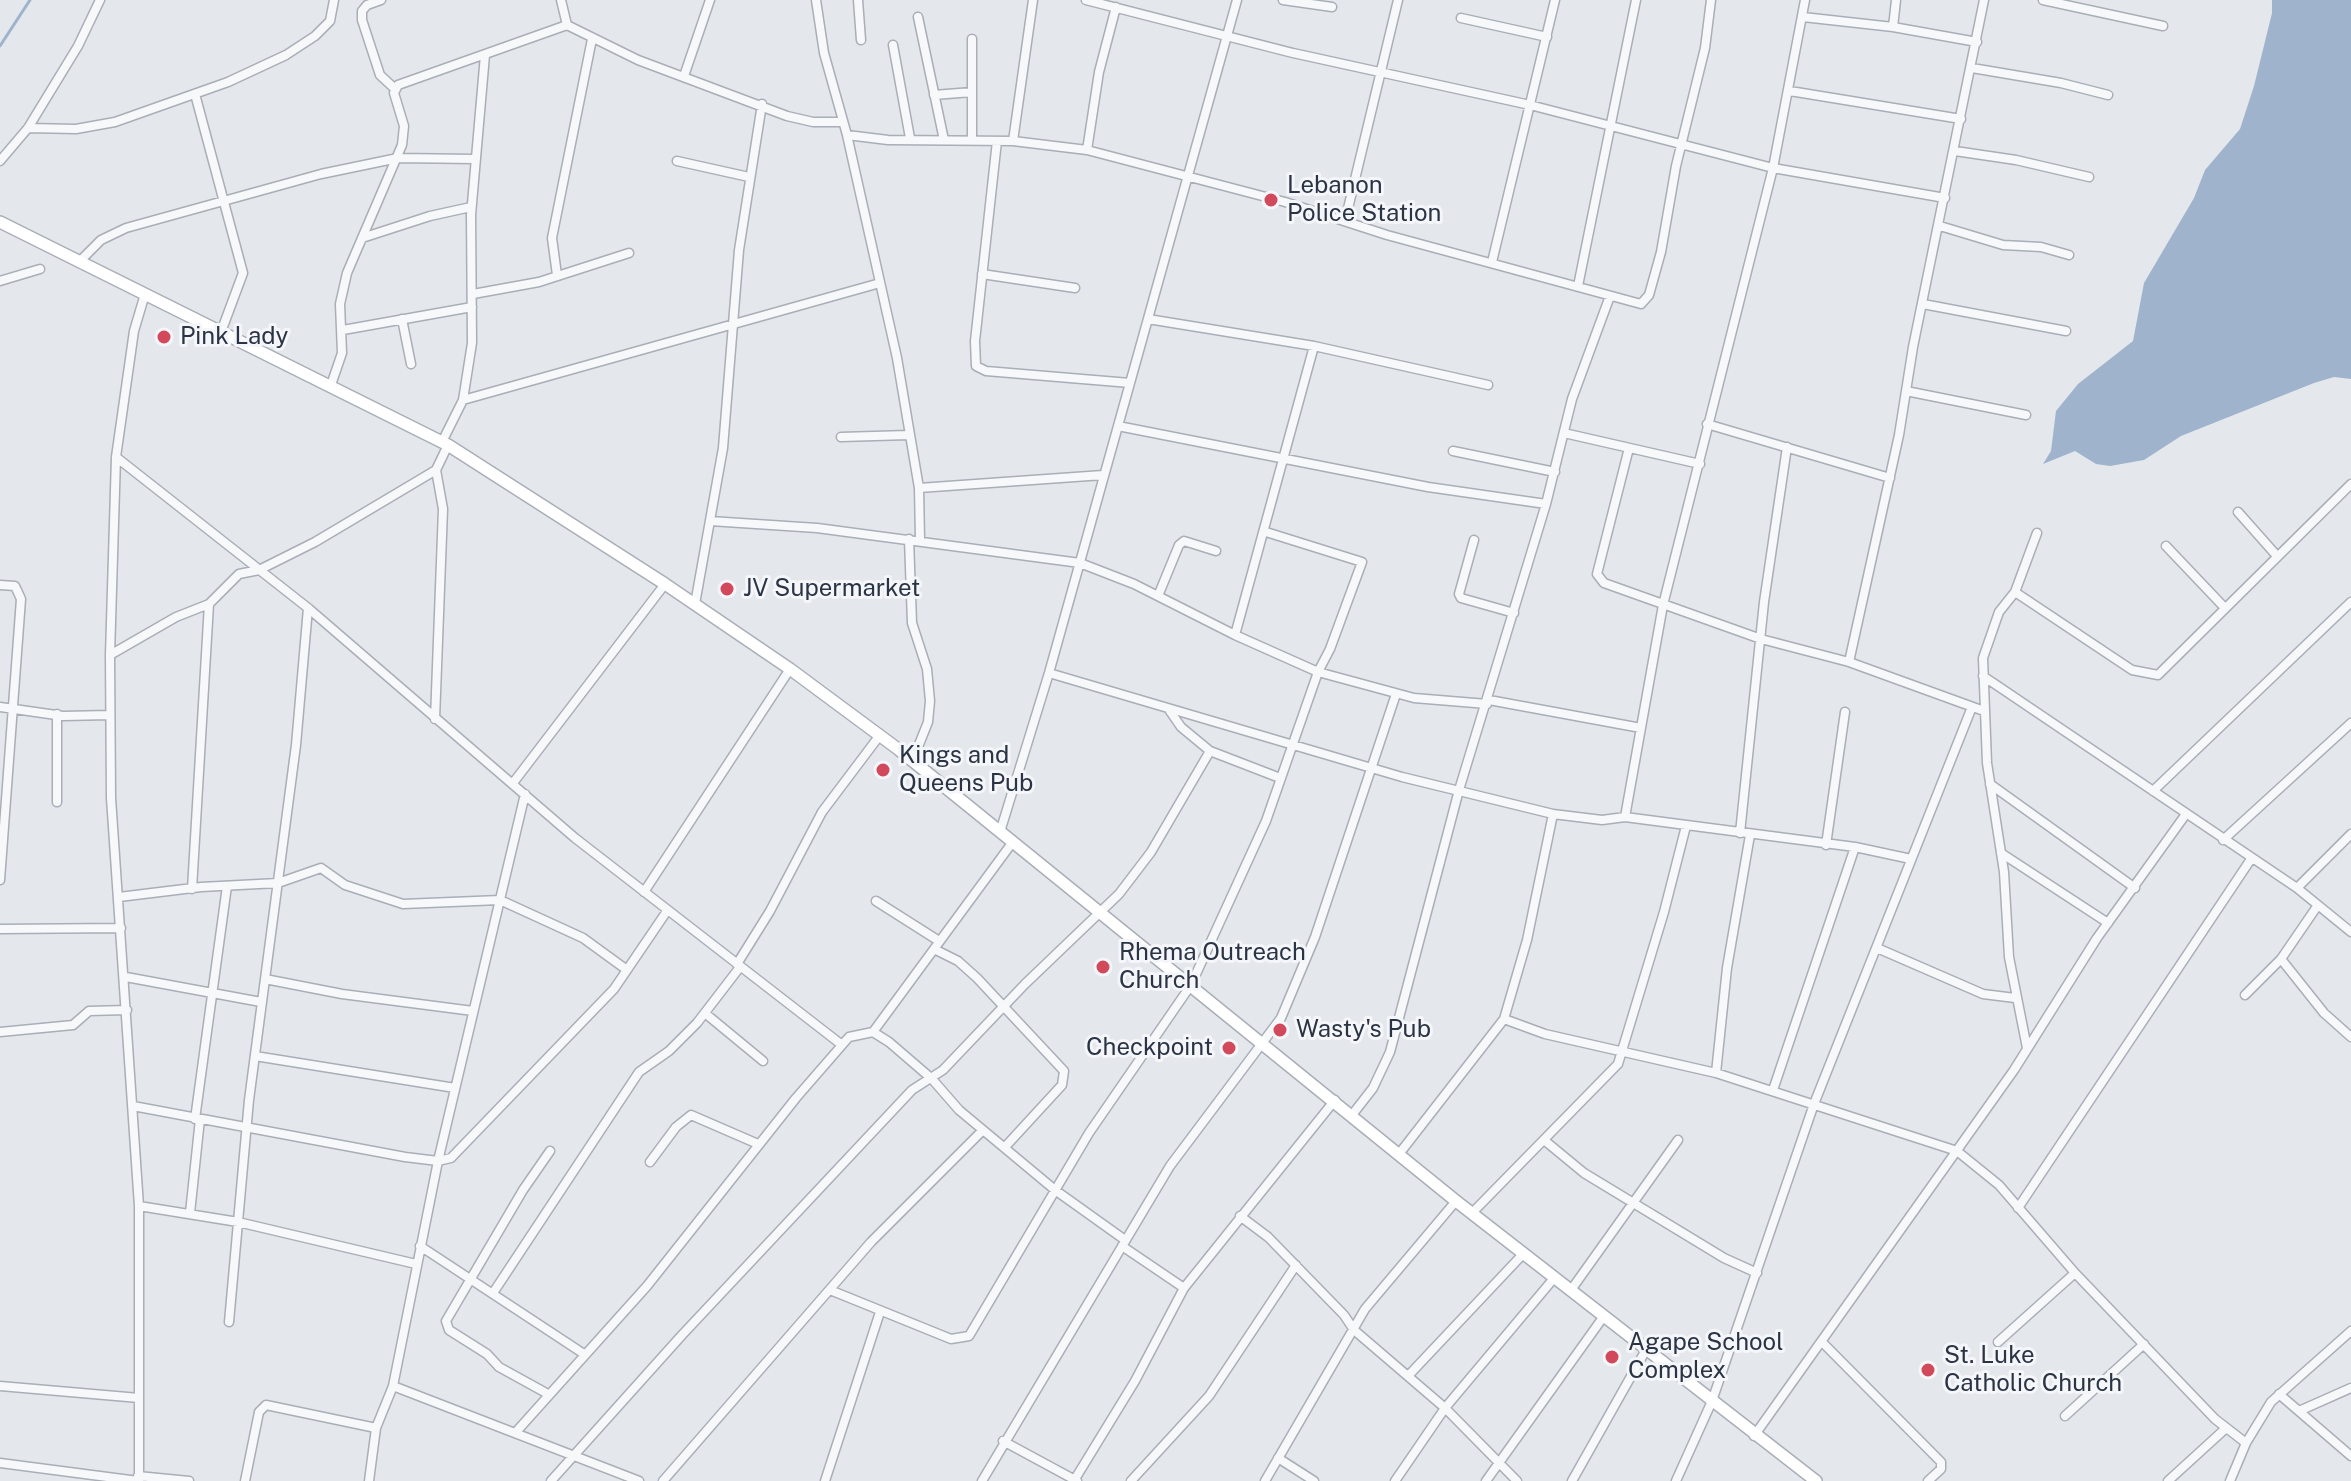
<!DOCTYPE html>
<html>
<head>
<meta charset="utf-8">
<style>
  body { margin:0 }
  canvas { display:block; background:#e4e7ec }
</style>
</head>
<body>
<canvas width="2351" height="1481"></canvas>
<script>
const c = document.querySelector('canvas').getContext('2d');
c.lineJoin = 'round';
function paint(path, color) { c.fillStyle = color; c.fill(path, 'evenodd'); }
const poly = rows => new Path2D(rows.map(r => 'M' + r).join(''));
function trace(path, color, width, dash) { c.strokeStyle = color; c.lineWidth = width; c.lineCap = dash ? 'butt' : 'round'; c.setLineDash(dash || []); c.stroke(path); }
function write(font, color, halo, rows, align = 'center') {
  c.font = font + ' "Public Sans",sans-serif'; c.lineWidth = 6; c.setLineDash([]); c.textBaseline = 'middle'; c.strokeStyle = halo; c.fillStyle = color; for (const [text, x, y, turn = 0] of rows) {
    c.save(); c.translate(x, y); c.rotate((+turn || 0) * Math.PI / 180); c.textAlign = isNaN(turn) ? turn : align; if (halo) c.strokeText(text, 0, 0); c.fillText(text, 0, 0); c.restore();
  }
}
const water = poly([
  [2272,0,2351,0,2351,379,2334,377,2314,383,2181,436,2144,460,2110,466,2096,464,2075,451,2043,464,2051,451,2056,411,2078,384,2133,341,2144,283,2194,198,2205,170,2240,129,2254,86,2272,13]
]);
const stream = poly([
  [0,46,30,0]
]);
const minor = poly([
  [381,0,367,5,362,11,362,20,380,75,394,88],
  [561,0,567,25],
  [816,0,824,53,847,135,897,358,919,488,920,540],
  [858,0,861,40],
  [1086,0,1293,53,1530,105,1773,168,1945,198],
  [1283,0,1332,7],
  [2043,0,2163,26],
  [918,17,944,140],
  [1803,17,1893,27,1977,42],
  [1461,18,1547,37],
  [1893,27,1896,0],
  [893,45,910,138],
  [1972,68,2061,83,2108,95],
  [684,76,710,0],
  [1790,91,1961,119],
  [195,94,243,273,221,332],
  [934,95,972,92],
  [28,128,76,129,115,122,228,82,286,55,315,36,330,21,334,0],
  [847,135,888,140,1013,141,1087,150,1285,202,1387,235,1641,304,1649,295,1661,252,1676,166,1705,48,1711,0],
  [972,140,972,39],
  [997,141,975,341,976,366,986,371,1130,383],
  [1013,141,1033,0],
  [1087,150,1099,72,1116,7],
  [1955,151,2016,160,2089,177],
  [0,161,28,128,78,46,100,0],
  [677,161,749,177],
  [1345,221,1398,0],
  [1940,226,2003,245,2041,247,2069,255],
  [362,238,430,216,471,207],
  [79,262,101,240,126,228,321,174,398,158,475,159],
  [1492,262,1555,0],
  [982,274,1075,288],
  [557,275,552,238,592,39],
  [0,281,40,269],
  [1578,286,1636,0],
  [473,294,539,282,629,253],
  [1923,304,2066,331],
  [402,319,411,364],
  [1148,319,1314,346,1488,385],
  [343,330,472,307],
  [331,385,342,353,340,304,347,273,402,145,404,126,394,93,398,85,567,25,638,60,787,116,813,122,842,122],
  [1906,391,2026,415],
  [463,400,880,283],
  [1707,424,1890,478],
  [1118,426,1428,487,1546,504],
  [1564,433,1700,464],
  [841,437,908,435],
  [442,442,463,400,472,343,471,215,485,55],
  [1629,448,1597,574,1604,583,1761,639,1849,662,1984,711],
  [1453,451,1555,472],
  [116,457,308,608,575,838,842,1045],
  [919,488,1103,475],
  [2238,512,2277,556],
  [710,521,817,528,1080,563,1134,584,1235,635,1318,672,1266,821,1191,985,1089,1133,969,1336,951,1339,830,1290],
  [1266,532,1362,562,1330,649,1318,672,1414,698,1487,704],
  [909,539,912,623,927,669,930,701,928,722,912,762],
  [1474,540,1459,594,1461,598,1514,613],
  [2166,546,2224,607],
  [0,585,15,586,21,599,0,880],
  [2015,592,2132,670,2158,675,2351,484],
  [1158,596,1179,545,1184,541,1216,551],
  [695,604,723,448,739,250,762,104],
  [1235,635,1314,346],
  [110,655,176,617,209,604,239,574,259,570,315,542,436,470,448,445],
  [1849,662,1899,435,1913,347,1984,0],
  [1049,673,1402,777,1553,814,1602,820,1625,817,1855,847,1911,859],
  [1983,676,2297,888,2351,932],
  [1489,700,1641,728],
  [0,707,63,716,110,715],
  [1170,711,1181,727,1210,751],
  [435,719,443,509,436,470],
  [513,783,665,584],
  [1990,784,2135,888],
  [2153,791,2351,602],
  [57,802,57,714],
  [1625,817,1663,605,1773,168,1805,0],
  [1000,832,1049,673,1237,0],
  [1740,833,1764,602,1787,447],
  [2223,840,2351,723],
  [1826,845,1845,712],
  [2001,853,2108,923],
  [2297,888,2351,834],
  [192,889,209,604],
  [644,892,790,669],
  [119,897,201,887,278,883,321,868,345,885,403,904,500,900,583,938,627,970],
  [876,901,939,941],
  [0,929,121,928],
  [1877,948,1983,994,2015,998],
  [934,949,958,961,977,978,1064,1071,1062,1085,1005,1147],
  [2281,959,2324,1013,2351,1037],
  [737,964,770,911,822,812,880,735],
  [126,977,261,1002],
  [265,979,342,994,473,1011],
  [2245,995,2281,959,2318,905],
  [706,1014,763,1061],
  [1504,1019,1545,1034,1716,1073,1957,1151,1999,1185,2075,1273,2215,1419,2246,1443],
  [0,1032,73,1025,89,1011,127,1010],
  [873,1032,1012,843],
  [2027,1048,2009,957,2004,872,1987,763,1983,658,1999,612,2015,592,2037,533],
  [255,1056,455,1088],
  [1716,1073,1727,968,1750,835],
  [1773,1090,1855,847],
  [133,1106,405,1157,438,1161,451,1158,614,989,667,911],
  [1352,1115,1373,1088,1390,1052,1459,790,1546,504,1572,399,1610,296],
  [195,1119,227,886],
  [1544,1140,1584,1173,1724,1258,1757,1273],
  [1399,1154,1504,1019,1527,940,1553,814],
  [650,1162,676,1127,691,1115,758,1144],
  [139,1206,238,1222,416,1264],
  [2018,1208,2251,859],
  [190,1213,200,1119],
  [1472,1213,1618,1064,1664,912,1686,826],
  [1240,1216,1268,1237,1344,1315,1354,1330,1445,1408,1517,1481],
  [420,1246,584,1354],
  [1122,1246,1184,1288],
  [1571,1290,1678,1140],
  [493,1293,639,1072,669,1051,697,1023,740,967],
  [229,1322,249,1100,296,745,308,608],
  [1822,1342,1941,1462,1941,1469,1928,1481],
  [1998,1342,2075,1273],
  [1408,1376,1524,1253],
  [0,1386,139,1398],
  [393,1386,639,1481],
  [548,1394,499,1367,487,1354,449,1330,446,1321,523,1190,550,1151],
  [2279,1394,2351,1456],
  [2299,1411,2351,1388],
  [2065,1416,2144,1344],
  [516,1432,647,1286,796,1098,849,1037,873,1032,889,1042,932,1079,959,1110,1055,1190,1125,1240],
  [1754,1436,2014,1070,2097,938,2186,814],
  [1003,1441,1077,1481],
  [1278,1458,1314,1481],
  [0,1463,138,1481],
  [138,1476,189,1481],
  [1075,1479,1135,1381,1184,1288,1335,1100],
  [139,1481,139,1206,111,798,110,655,116,457,134,331,145,294],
  [245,1481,259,1412,266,1405,376,1428],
  [369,1481,376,1428,393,1386,438,1161,525,794],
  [551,1481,682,1335,912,1090,943,1070,1025,984,1119,894,1151,852,1210,751,1280,778],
  [663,1481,871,1242,983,1130],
  [825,1481,880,1312],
  [982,1481,1170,1166,1281,1018,1315,937,1396,694],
  [1131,1481,1209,1396,1296,1265],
  [1265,1481,1365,1309,1456,1201],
  [1395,1481,1445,1408,1555,1277],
  [1486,1481,1604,1316],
  [1572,1481,1647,1348],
  [1676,1481,1712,1401,1814,1104,1972,707],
  [2168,1481,2225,1429],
  [2230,1481,2246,1443,2271,1402,2351,1331]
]);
const secondary = poly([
  [0,222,448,445,665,584,790,669,898,749,1456,1201,1816,1481]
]);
const markers = [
  [1271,200,8,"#d1495b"],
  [164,337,8,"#d1495b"],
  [727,589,8,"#d1495b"],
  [883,770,8,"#d1495b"],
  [1103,967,8,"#d1495b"],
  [1280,1030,8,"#d1495b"],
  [1229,1048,8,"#d1495b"],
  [1612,1357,8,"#d1495b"],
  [1928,1370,8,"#d1495b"]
];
const poiNames = [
  ["Lebanon",1287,186],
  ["Police Station",1287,214],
  ["Pink Lady",180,337],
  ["JV Supermarket",743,589],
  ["Kings and",899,756],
  ["Queens Pub",899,784],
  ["Rhema Outreach",1119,953],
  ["Church",1119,981],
  ["Wasty's Pub",1296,1030],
  ["Checkpoint",1213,1048,"right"],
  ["Agape School",1628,1343],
  ["Complex",1628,1371],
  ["St. Luke",1944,1356],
  ["Catholic Church",1944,1384]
];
paint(water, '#9fb4cc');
trace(stream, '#9fb4cc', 3);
trace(minor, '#a9aeb7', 11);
trace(secondary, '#a9aeb7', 14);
trace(minor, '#f7f8fa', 8);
trace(secondary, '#fff', 11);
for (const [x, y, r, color] of markers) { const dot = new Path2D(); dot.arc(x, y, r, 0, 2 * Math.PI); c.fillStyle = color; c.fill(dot); trace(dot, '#f4f6f9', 3); }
write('24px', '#2b3445', '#f4f6f9', poiNames, 'left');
</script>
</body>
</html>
